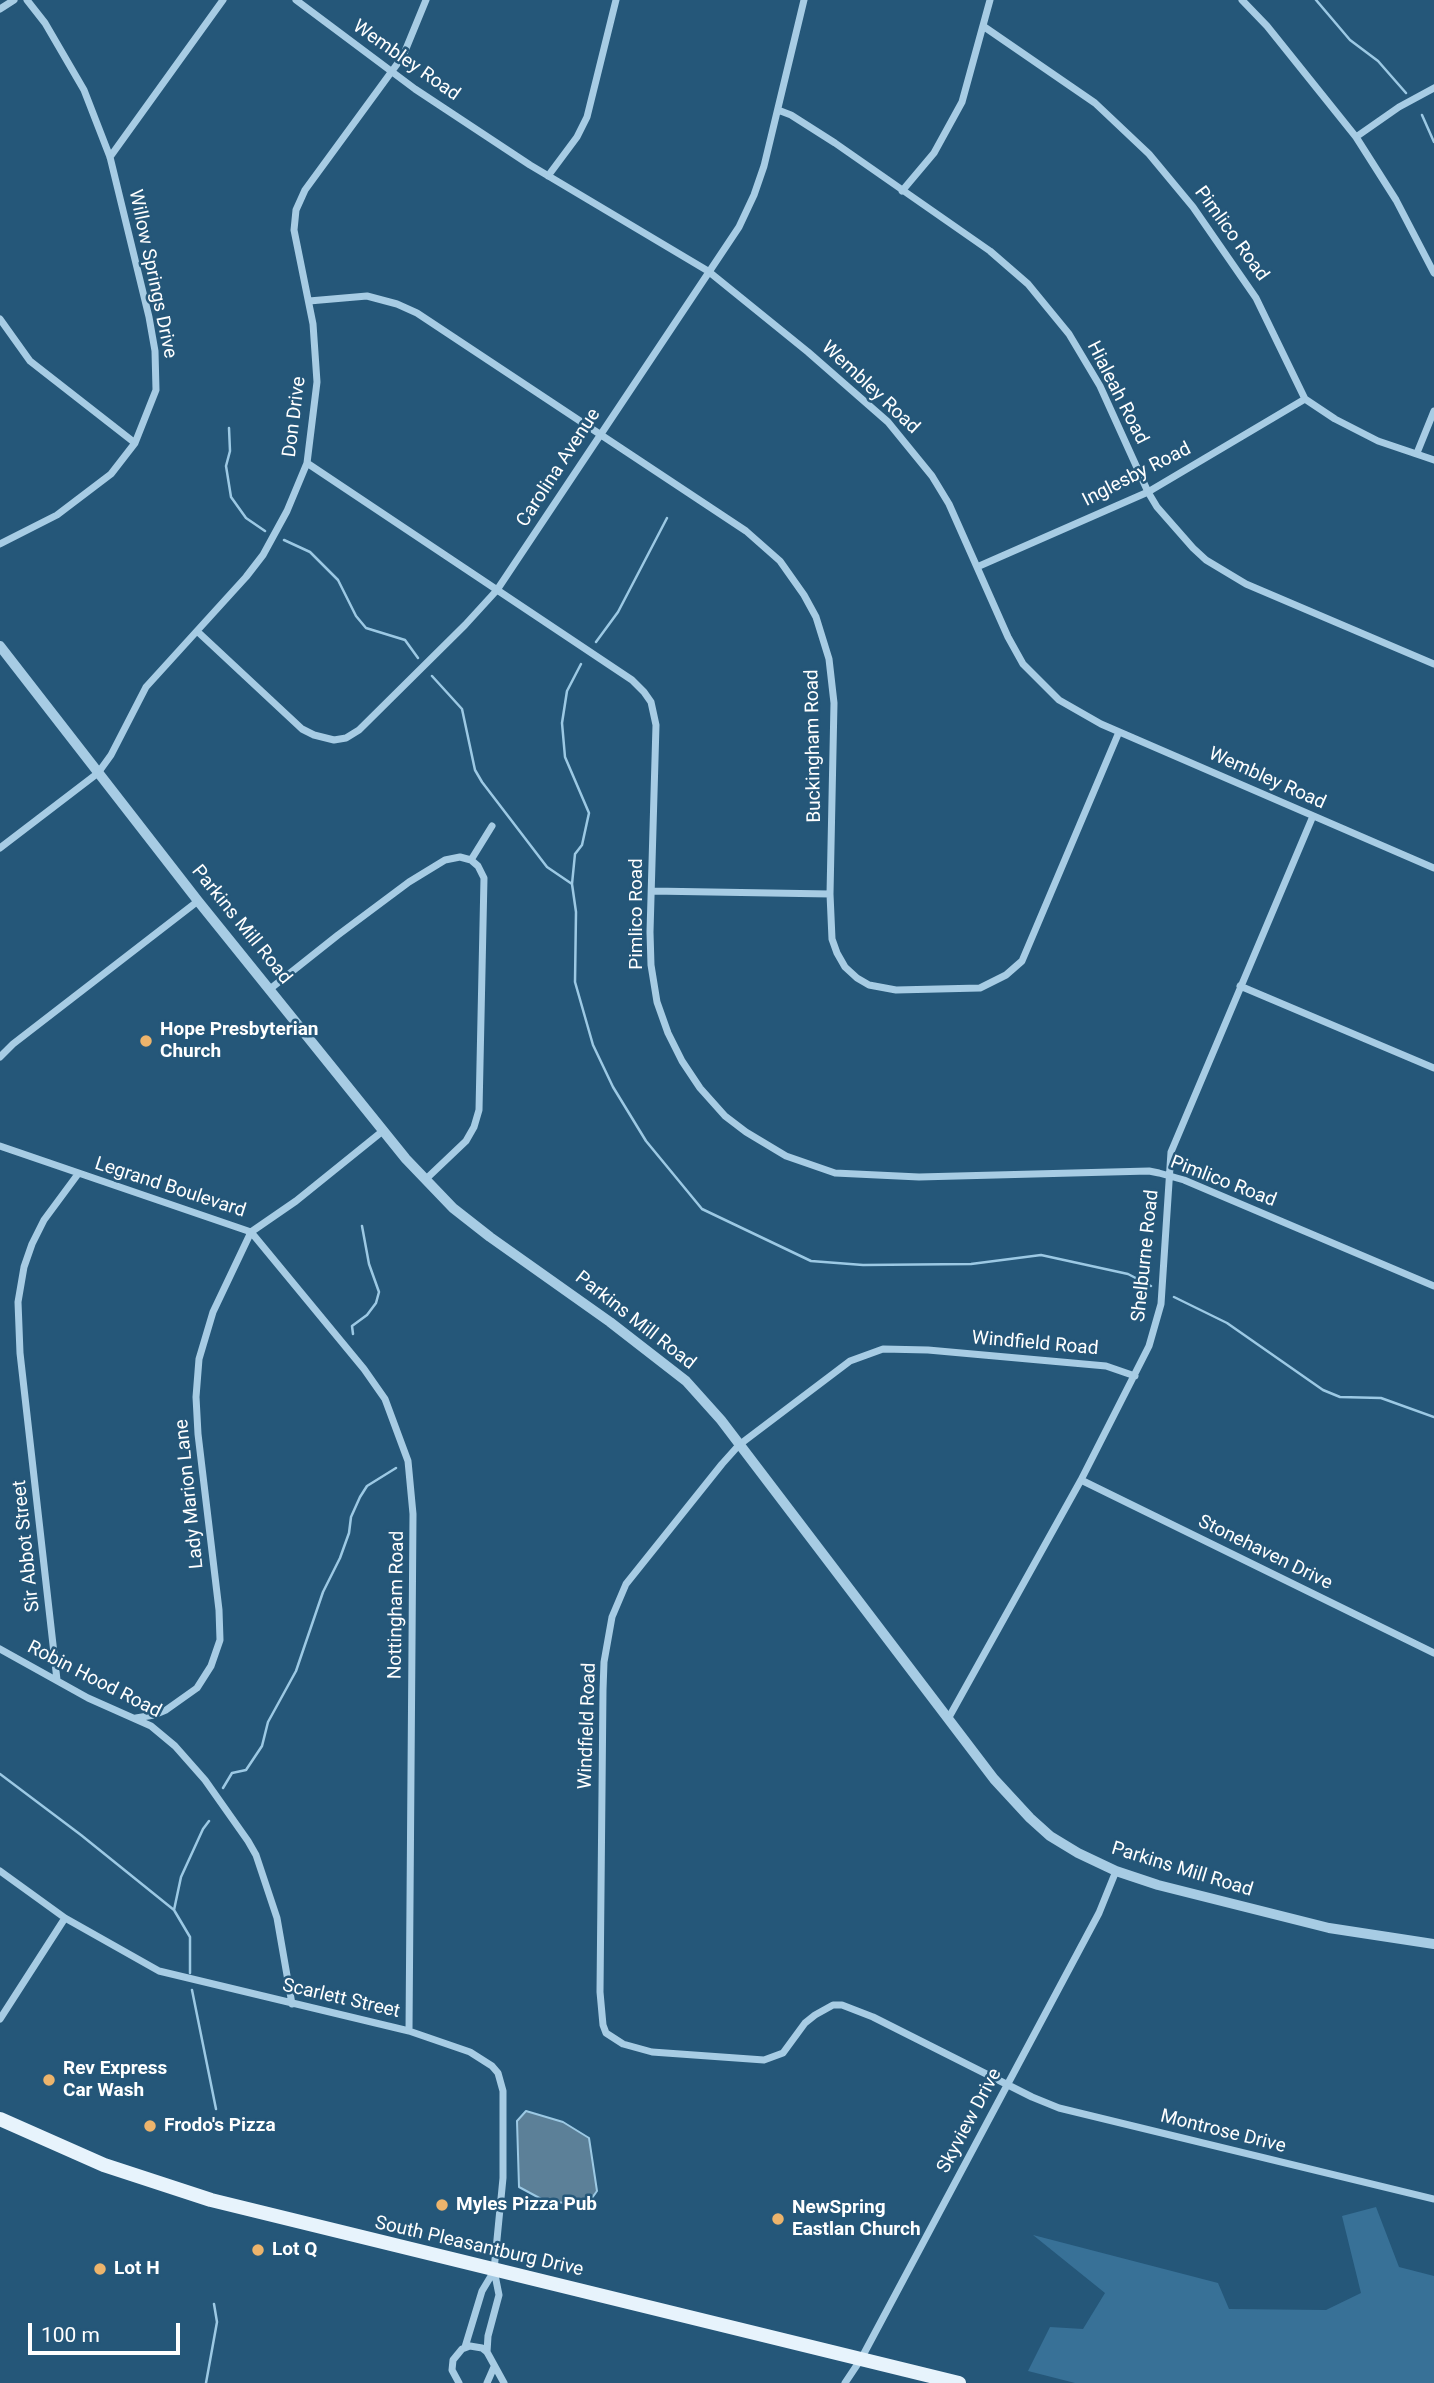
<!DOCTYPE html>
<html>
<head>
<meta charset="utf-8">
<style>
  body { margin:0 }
  #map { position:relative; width:1434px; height:2383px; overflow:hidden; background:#255779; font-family:Roboto,sans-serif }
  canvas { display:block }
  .scale { position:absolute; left:28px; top:2323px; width:152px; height:32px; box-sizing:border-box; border:4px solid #fff; border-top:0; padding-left:9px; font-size:21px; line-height:24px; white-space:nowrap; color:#fff; -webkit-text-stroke:5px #255779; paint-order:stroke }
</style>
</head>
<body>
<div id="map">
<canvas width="1434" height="2383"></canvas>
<div class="scale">100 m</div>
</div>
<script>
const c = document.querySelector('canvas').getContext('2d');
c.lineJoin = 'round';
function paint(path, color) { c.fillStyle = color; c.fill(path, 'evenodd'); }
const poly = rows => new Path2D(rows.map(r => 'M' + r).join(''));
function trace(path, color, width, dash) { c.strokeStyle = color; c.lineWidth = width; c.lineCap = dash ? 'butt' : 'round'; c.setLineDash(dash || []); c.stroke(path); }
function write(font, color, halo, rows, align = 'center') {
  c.font = font + ' Roboto,sans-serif'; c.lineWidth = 5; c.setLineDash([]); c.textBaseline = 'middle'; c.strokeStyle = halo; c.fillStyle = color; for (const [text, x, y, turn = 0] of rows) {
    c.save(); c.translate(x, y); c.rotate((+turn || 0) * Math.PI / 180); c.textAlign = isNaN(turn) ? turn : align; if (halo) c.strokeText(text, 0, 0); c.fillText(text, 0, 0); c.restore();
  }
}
const green = poly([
  [1376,2207,1399,2267,1434,2276,1434,2383,1075,2383,1028,2371,1050,2327,1083,2329,1105,2293,1033,2235,1218,2283,1229,2309,1326,2310,1361,2293,1342,2216]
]);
const water = poly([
  [526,2111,563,2122,589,2138,597,2191,587,2205,545,2201,519,2187,517,2121,526,2111]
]);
const stream = poly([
  [1316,0,1350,40,1378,61,1406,93],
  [1422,115,1434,142],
  [229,428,230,451,226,466,231,497,246,518,265,531],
  [284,540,310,552,338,580,356,616,366,628,405,640,418,658],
  [596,642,618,612,667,518],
  [581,664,567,691,562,723,565,757,589,813,582,845,575,854,572,884,576,912,575,982,593,1045,613,1087,646,1141,702,1209,811,1261,863,1265,971,1264,1041,1255,1128,1274,1151,1286],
  [432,676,462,709,475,770,482,782,547,867,572,884],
  [1174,1297,1227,1323,1323,1390,1340,1397,1381,1398,1434,1417],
  [353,1334,352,1326,367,1315,376,1303,379,1292,369,1264,362,1226],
  [0,1774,81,1835,174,1910,190,1937,190,1973],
  [223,1788,232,1773,246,1770,262,1746,268,1722,296,1671,323,1592,340,1558,349,1533,351,1517,360,1497,367,1486,396,1468],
  [174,1910,181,1877,203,1829,209,1821],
  [192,1990,216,2109],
  [206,2383,217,2322,214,2304]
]);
const minor = poly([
  [296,0,415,89,530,165,708,271,808,352,888,422,932,476,949,504,1008,637,1023,664,1059,700,1101,724,1434,868],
  [1242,0,1267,26,1356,137,1396,200,1434,273],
  [0,9,14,0],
  [983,26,1095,103,1149,154,1193,207,1256,298,1305,399,1335,419,1378,441,1434,460],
  [778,110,791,115,835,143,990,251,1028,284,1069,334,1100,386,1148,492,1157,507,1193,548,1206,560,1246,584,1434,664],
  [1356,137,1399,107,1434,88],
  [110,157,223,0],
  [548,176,577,137,587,117,616,0],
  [902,191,934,153,962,102,990,0],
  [309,301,367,296,397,304,417,313,746,531,780,561,804,595,816,617,829,659,834,703,830,894,832,939,837,953,845,967,857,978,869,985,896,990,980,988,1006,975,1022,961,1119,732],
  [0,319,30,361,135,443],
  [1417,453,1434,411],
  [307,463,632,680,644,692,651,702,656,725,650,932,651,965,657,1002,668,1033,682,1061,700,1088,725,1116,746,1132,786,1156,835,1173,919,1177,1149,1171,1159,1173,1184,1180,1434,1286],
  [0,544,57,515,111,474,135,443,156,390,155,351,149,317,110,157,84,90,45,23,27,0],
  [977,567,1148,492,1305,399],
  [198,632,302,729,314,735,334,740,346,738,359,730,465,625,497,590,739,227,754,195,764,166,804,0],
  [0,848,98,773,111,755,146,687,246,577,263,555,287,511,307,463,317,382,313,324,294,230,296,210,305,190,403,56,426,0],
  [471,860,492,826],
  [652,891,830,894],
  [1240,986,1434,1068],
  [270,989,338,935,409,882,445,860,460,857,471,860,478,866,484,878,479,1110,474,1127,466,1141,425,1180],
  [0,1057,13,1044,198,901],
  [0,1146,251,1232,296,1201,384,1130],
  [1135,1376,1106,1366,928,1350,883,1349,850,1361,739,1445,722,1464,626,1584,612,1617,604,1662,603,1690,600,1992,603,2025,606,2033,623,2044,652,2052,764,2060,783,2053,805,2023,815,2015,833,2005,842,2005,873,2017,1032,2097,1059,2108,1434,2199],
  [1081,1480,1434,1653],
  [0,1649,88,1698,151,1726,175,1746,205,1780,248,1841,256,1855,277,1918,292,2004],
  [57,1680,20,1353,18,1302,24,1267,32,1244,44,1220,78,1174],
  [136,1718,154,1715,166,1710,197,1688,211,1666,220,1640,219,1610,198,1434,196,1397,199,1359,213,1312,251,1232,364,1369,385,1399,408,1461,413,1514,409,2031],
  [948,1719,1081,1480,1149,1346,1161,1304,1171,1152,1313,816],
  [0,1871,65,1918,159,1971,409,2031,470,2052,492,2066,498,2073,503,2091,503,2178,494,2270,499,2295,488,2336,487,2352],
  [0,2019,65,1918],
  [465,2347,482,2291,494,2271],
  [459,2383,452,2370,453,2360,462,2349,470,2346,482,2348,487,2352,504,2383],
  [487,2383,494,2367],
  [845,2383,861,2359,1099,1913,1116,1871]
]);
const tertiary = poly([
  [0,646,198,901,406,1159,453,1208,490,1237,610,1322,686,1381,721,1420,994,1779,1030,1818,1050,1836,1078,1853,1116,1871,1158,1885,1329,1928,1434,1944]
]);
const primary = poly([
  [0,2119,104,2165,211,2200,959,2383]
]);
const markers = [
  [146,1041,7,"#edb46c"],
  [49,2080,7,"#edb46c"],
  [150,2126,7,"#edb46c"],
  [442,2205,7,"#edb46c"],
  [778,2219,7,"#edb46c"],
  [258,2250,7,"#edb46c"],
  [100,2269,7,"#edb46c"]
];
const streetNames = [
  ["Wembley Road",406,61,35],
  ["Pimlico Road",1231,234,54],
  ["Willow Springs Drive",152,274,78],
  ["Wembley Road",870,388,43],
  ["Hialeah Road",1117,393,63],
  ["Don Drive",295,417,-83],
  ["Carolina Avenue",559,468,-57],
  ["Inglesby Road",1137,475,-27],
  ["Buckingham Road",814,746,-91],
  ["Wembley Road",1267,779,24],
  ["Pimlico Road",637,914,-90],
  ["Parkins Mill Road",241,925,51],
  ["Pimlico Road",1223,1182,21],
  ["Legrand Boulevard",170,1188,18],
  ["Shelburne Road",1146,1256,-84],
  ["Parkins Mill Road",635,1321,38],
  ["Windfield Road",1035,1344,5],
  ["Lady Marion Lane",190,1494,-96],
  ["Sir Abbot Street",27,1546,-96],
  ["Stonehaven Drive",1265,1553,26],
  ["Nottingham Road",397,1605,-89],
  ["Robin Hood Road",94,1680,27],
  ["Windfield Road",588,1726,-88],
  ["Parkins Mill Road",1182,1870,17],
  ["Scarlett Street",341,1999,13],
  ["Skyview Drive",970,2121,-62],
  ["Montrose Drive",1223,2132,14],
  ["South Pleasantburg Drive",479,2247,13]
];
const poiNames = [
  ["Hope Presbyterian",160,1030],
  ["Church",160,1052],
  ["Rev Express",63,2069],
  ["Car Wash",63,2091],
  ["Frodo's Pizza",164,2126],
  ["Myles Pizza Pub",456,2205],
  ["NewSpring",792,2208],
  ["Eastlan Church",792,2230],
  ["Lot Q",272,2250],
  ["Lot H",114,2269]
];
paint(green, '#387197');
paint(water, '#5c8098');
trace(water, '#9cc9e4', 2);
trace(stream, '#9cc9e4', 2.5);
trace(minor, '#a7cce4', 7);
trace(tertiary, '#a7cce4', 10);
trace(primary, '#e7f3fc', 14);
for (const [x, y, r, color] of markers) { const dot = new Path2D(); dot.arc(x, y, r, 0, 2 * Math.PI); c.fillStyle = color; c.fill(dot); trace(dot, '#255779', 2.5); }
write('19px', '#fff', '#255779', streetNames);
write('bold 19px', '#fff', '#255779', poiNames, 'left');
</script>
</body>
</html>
